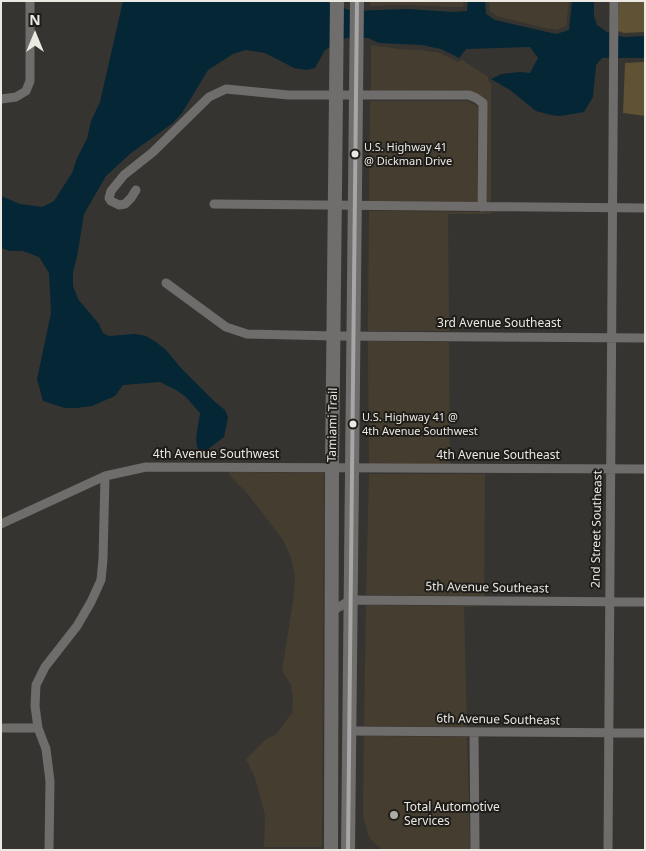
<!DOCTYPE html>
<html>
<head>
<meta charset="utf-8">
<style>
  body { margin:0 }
  #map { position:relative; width:646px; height:851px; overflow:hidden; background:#363430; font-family:"Noto Sans",sans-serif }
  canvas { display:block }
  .frame { position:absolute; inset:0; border:2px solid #ece9e3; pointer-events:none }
  .north { position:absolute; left:10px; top:10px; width:50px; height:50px; -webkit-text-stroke:4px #1f1d19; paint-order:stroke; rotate:0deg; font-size:14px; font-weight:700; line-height:20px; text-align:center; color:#ece9e3 }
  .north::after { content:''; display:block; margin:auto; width:18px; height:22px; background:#ece9e3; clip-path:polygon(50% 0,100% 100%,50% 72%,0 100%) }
</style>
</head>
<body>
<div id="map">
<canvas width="646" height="851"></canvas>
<div class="frame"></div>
<div class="north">N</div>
</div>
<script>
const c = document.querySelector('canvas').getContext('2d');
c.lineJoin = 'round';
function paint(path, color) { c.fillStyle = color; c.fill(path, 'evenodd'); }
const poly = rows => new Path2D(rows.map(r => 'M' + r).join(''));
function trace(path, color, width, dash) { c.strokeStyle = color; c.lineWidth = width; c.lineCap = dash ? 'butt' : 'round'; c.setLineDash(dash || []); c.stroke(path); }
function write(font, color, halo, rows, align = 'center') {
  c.font = font + ' "Noto Sans",sans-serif'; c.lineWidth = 4; c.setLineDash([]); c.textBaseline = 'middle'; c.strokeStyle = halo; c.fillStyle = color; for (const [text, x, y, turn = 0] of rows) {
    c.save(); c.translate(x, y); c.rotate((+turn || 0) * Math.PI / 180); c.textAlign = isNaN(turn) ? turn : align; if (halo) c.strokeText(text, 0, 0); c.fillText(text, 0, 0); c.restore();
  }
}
const built = poly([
  [370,1,464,1,463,7,454,7,407,5,370,6],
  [489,1,569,1,566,26,556,30,545,28,496,16,490,11],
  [371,45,398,49,421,50,440,53,458,62,462,60,488,77,488,81,491,84,491,202,486,202,487,103,485,99,469,90,371,91],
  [370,101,467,101,478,106,477,202,369,201],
  [369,211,491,212,491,214,448,214,449,331,368,331],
  [368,341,449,342,450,464,369,464],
  [229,472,324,473,322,847,264,847,265,815,255,778,246,759,265,740,276,734,292,713,293,699,291,685,282,671,293,601,295,581,294,571,291,558,283,540,247,493,229,475],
  [369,474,485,474,484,596,366,595],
  [366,605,484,606,464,607,467,727,364,726],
  [364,736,467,737,470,850,382,849,376,845,369,837,363,816]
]);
const green = poly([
  [619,1,645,1,645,32,624,33,618,31],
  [645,62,645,116,623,113,625,63]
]);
const water = poly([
  [123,1,324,1,352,11,407,9,454,12,467,11,468,1,485,1,486,14,495,20,556,34,569,30,572,1,594,1,594,16,597,25,607,32,623,37,645,36,645,58,602,58,596,65,593,97,584,112,560,116,551,115,536,111,510,90,491,79,502,74,520,72,530,73,538,58,530,47,466,49,459,58,441,49,422,45,379,43,368,38,346,38,325,50,315,68,307,70,294,68,265,53,246,50,233,54,208,70,182,113,173,123,131,153,106,176,84,214,77,257,73,272,73,286,78,299,99,324,103,333,109,336,135,334,146,336,156,342,166,350,181,368,215,402,225,410,228,417,224,437,203,453,197,447,196,438,200,413,186,397,176,390,160,382,123,385,115,396,92,406,77,408,65,408,43,401,37,379,51,313,49,273,39,257,23,251,10,251,1,248,1,196,20,204,42,207,54,201,72,173,77,158,87,139,91,121,100,102]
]);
const street = poly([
  [1,99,16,97,26,91,30,81,30,1],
  [136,190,131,198,125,204,119,205,111,201,109,198,111,191,124,175,153,152,209,97,226,89,288,95,469,95,476,98,483,103,482,207],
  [214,204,645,208],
  [166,283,226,327,247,334,334,336,645,338],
  [1,524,105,476,146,467,645,469],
  [332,611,351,600,645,602],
  [1,728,38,728],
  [351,731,645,733],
  [474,733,475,850],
  [49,850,50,781,46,749,38,728,35,706,36,685,45,667,77,626,91,602,101,580,103,559,105,476],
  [608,850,614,1]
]);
const primary = poly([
  [331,850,332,469,337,1],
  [348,850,357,1]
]);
const bus1 = poly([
  [348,850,357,1]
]);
const markers = [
  [355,154,4.5,"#ece9e3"],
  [353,424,4.5,"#ece9e3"],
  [394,815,5,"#acaaa4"]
];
const busNames = [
  ["U.S. Highway 41",364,148],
  ["@ Dickman Drive",364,162],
  ["U.S. Highway 41 @",362,418],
  ["4th Avenue Southwest",362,432]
];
const streetNames = [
  ["3rd Avenue Southeast",499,324],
  ["Tamiami Trail",333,425,-89],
  ["4th Avenue Southwest",216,455],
  ["4th Avenue Southeast",498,456],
  ["2nd Street Southeast",597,529,-89],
  ["5th Avenue Southeast",487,588,1],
  ["6th Avenue Southeast",498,720,1]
];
const poiNames = [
  ["Total Automotive",404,808],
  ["Services",404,822]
];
paint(built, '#453e30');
paint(green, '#605234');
paint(water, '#052635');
trace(street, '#6f6d6c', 9);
trace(primary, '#706e6c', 14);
trace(bus1, '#a6a6a6', 4);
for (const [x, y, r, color] of markers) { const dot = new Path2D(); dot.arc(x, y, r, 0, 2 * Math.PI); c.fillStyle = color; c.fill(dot); trace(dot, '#1f1d19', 2); }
write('11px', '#ece9e3', '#1f1d19', busNames, 'left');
write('12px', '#ece9e3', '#1f1d19', streetNames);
write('12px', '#ece9e3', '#1f1d19', poiNames, 'left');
</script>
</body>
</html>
